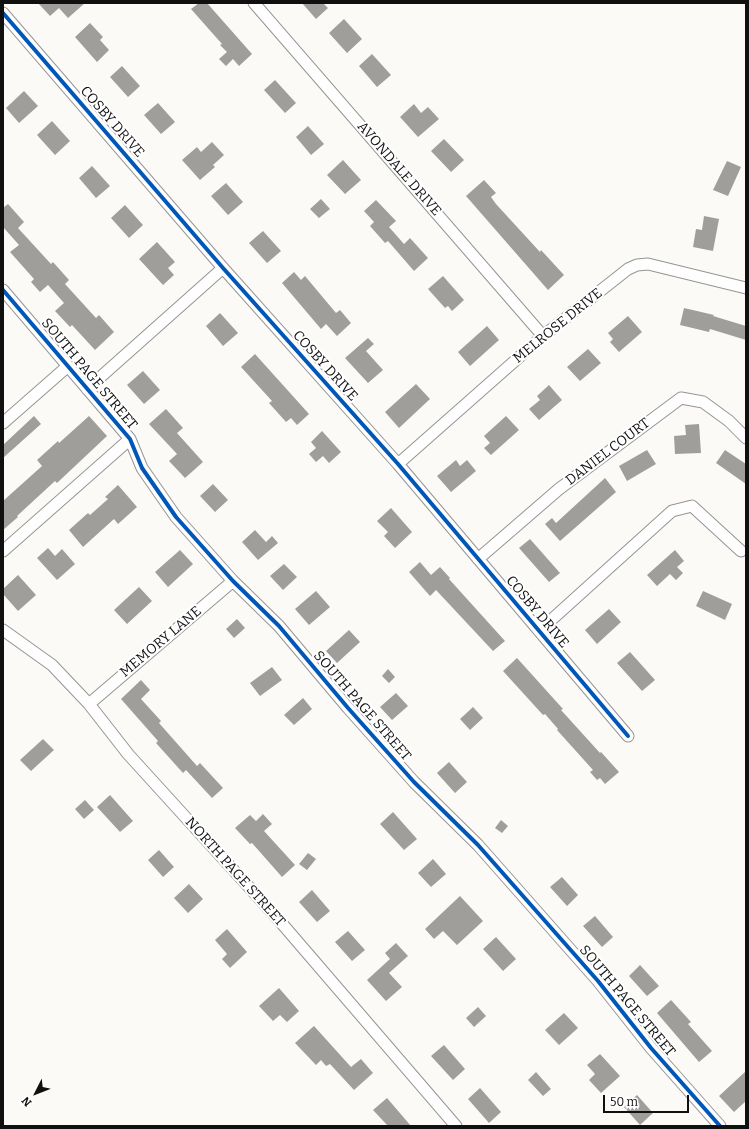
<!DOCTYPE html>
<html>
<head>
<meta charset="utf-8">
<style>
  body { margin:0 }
  #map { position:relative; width:749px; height:1129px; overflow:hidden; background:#fcfaf6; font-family:Bitter,serif }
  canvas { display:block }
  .frame { position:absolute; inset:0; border:4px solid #101010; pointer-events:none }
  .north { position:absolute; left:16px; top:1073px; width:40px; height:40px; -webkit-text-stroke:3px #fff; paint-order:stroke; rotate:228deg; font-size:11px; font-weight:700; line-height:16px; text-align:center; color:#101010 }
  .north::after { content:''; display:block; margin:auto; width:14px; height:18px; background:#101010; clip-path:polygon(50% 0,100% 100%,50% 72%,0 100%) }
  .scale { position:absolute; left:603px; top:1095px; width:86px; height:18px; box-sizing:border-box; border:2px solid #101010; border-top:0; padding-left:5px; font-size:12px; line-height:14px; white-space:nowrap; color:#101010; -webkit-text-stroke:3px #fff; paint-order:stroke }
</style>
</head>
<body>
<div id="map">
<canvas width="749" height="1129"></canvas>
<div class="frame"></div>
<div class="north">N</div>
<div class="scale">50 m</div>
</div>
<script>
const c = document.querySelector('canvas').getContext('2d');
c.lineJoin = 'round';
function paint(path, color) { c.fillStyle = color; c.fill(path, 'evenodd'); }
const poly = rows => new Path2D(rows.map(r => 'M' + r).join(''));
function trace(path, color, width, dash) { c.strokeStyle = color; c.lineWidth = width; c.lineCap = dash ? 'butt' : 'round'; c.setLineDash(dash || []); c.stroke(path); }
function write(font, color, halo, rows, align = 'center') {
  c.font = font + ' Bitter,serif'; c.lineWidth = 4; c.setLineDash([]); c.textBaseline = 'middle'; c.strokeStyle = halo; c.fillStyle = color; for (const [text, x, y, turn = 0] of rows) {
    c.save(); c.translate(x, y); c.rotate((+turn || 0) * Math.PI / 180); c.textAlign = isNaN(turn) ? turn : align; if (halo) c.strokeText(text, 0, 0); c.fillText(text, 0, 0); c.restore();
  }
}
const building = poly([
  [38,3,85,3,68,18,59,8,50,16],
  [199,3,207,3,252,54,239,66,233,59,226,66,219,59,227,52,220,45,222,44,191,9],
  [302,3,323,3,328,8,316,19],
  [344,19,362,39,347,53,329,33],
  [90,23,103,37,100,40,109,50,97,62,75,37],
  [372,54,391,75,377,87,359,66],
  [122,66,140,86,128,97,110,77],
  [275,80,296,103,285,113,264,90],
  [24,91,38,106,19,123,6,108],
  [158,103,175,122,161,134,144,115],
  [414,104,421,113,428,107,439,119,418,137,400,117],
  [52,121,70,141,55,155,37,135],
  [308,126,324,144,311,155,296,137],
  [444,139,464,160,451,172,431,151],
  [212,142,224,155,213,165,215,167,200,180,182,160,197,147,201,152],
  [343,160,361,180,345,194,327,175],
  [727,161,741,167,728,196,713,190],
  [92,166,110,186,96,198,79,178],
  [484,180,496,193,491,197,496,204,540,252,541,250,564,275,548,290,466,196],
  [226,183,243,202,228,215,211,196],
  [321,199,330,209,319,218,310,209],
  [376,200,396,221,389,227,404,244,410,238,428,258,414,271,388,241,385,243,370,226,374,222,364,211],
  [8,204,24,222,18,228,51,264,53,262,69,280,65,284,96,318,99,315,114,332,95,350,72,325,70,327,55,311,64,303,48,285,40,292,31,282,34,279,10,252,19,245,3,227,3,208],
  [125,205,143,225,129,238,111,218],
  [704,216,719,219,713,251,693,247,696,229,702,230],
  [263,231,281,251,267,263,249,243],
  [157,242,175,262,168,268,174,275,163,285,139,259],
  [294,272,301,280,305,276,336,313,340,310,351,323,337,336,326,324,321,329,282,283],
  [443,276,464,300,452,311,448,306,445,308,428,289],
  [684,308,714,315,713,316,746,326,746,340,710,329,709,332,680,325],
  [220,313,238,333,223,346,206,326],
  [628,316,642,332,619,352,610,342,613,339,608,333],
  [487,326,499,340,470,366,458,352],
  [368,338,374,344,366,351,383,370,368,383,345,358],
  [588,349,601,363,580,381,567,367],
  [255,354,309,414,297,425,291,418,286,422,269,403,272,401,241,367],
  [143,371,160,390,144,404,127,385],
  [416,384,430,399,399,428,385,412],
  [549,385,562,400,539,420,529,409,540,400,537,396],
  [166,409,183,428,177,433,203,462,185,478,169,461,177,454,149,424],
  [34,416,41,424,3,458,3,445],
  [89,416,107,436,57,483,55,481,17,516,18,517,3,530,3,501,42,466,37,460,58,441,59,443],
  [506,416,519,430,491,455,484,448,490,443,484,436],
  [699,424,701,453,675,454,674,436,686,435,685,425],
  [322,431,341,452,329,463,323,456,316,462,309,454,316,448,311,442],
  [647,450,656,464,627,481,619,466],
  [725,450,746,464,746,484,716,463],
  [456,460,460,466,467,460,476,471,451,492,437,476],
  [605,478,616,492,560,541,545,524,552,518,556,523],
  [213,484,228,500,215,512,200,496],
  [118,485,137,507,118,524,114,519,83,547,69,530,88,513,90,515,108,499,105,497],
  [391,508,412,532,395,548,384,536,388,532,377,521],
  [255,530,266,542,272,536,278,543,258,560,242,542],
  [530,539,560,573,549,582,519,548],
  [48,548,55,556,62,549,75,564,57,580,37,558],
  [180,550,193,564,168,587,155,572],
  [675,550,684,561,677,567,683,573,676,580,670,574,657,586,647,575],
  [420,562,431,575,440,567,450,578,449,579,505,641,493,651,436,590,430,596,409,572],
  [284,564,297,577,283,590,270,576],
  [18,575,36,595,18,611,3,594,3,589],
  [139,587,152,601,127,624,114,610],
  [316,591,330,607,309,625,295,609],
  [703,591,732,604,725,620,696,606],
  [609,609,621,622,597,644,585,630],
  [237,619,245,628,234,638,226,629],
  [349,630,360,642,337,663,326,651],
  [630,652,655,680,642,691,617,663],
  [517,658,563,709,561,710,600,753,601,752,619,772,605,784,600,778,597,780,590,772,593,770,557,730,558,729,545,714,543,715,503,671],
  [272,667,282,680,260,696,250,683],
  [388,669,395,677,389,683,382,676],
  [141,680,150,690,141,699,161,721,159,723,197,766,200,763,223,788,212,798,186,770,183,773,156,743,158,741,121,699],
  [396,693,408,706,392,720,380,707],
  [303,698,312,709,294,725,284,715],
  [473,707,483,718,470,730,460,719],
  [43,739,54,750,31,771,20,760],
  [449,762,467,782,455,793,437,773],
  [110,795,133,821,120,832,97,807],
  [85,800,94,810,84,819,75,809],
  [393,812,417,839,404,850,380,824],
  [263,814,272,824,264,831,295,865,282,877,252,843,250,844,235,828,250,815,256,821],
  [501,820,508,826,502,833,495,828],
  [159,850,174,867,163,877,148,860],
  [308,853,316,859,307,870,299,864],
  [433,859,446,874,431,887,418,873],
  [562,877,578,895,567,906,550,887],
  [189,884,203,899,188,913,174,898],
  [312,890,330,911,317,922,299,902],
  [460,896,483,921,457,945,443,931,434,939,425,929],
  [595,916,613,937,602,947,583,926],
  [227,929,247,952,230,968,222,959,227,954,215,940],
  [348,931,365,950,352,961,335,942],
  [496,937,516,959,503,971,483,949],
  [396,943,408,956,389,973,402,987,386,1001,367,980,390,959,385,953],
  [640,965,659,986,647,996,629,976],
  [279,988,299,1011,287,1022,280,1015,273,1021,259,1006],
  [671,1000,691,1022,688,1024,712,1051,699,1062,657,1013],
  [478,1007,486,1016,474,1027,466,1018],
  [564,1013,578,1028,559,1045,545,1030],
  [314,1026,351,1067,361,1059,373,1073,354,1090,330,1064,326,1066,321,1060,316,1065,295,1043],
  [444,1045,465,1069,453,1080,431,1056],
  [600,1054,620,1076,601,1093,589,1080,595,1074,587,1065],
  [746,1071,746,1101,734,1112,719,1096],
  [536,1072,551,1089,543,1096,528,1080],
  [480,1088,501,1112,489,1123,468,1099],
  [637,1095,653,1113,640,1125,624,1107],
  [387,1098,411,1126,388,1126,373,1110]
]);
const minor = poly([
  [254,3,543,336],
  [3,13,223,268,398,464,628,736],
  [3,290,130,439,142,468,176,517,233,581,279,626,348,708,414,782,478,845,598,981,651,1048,720,1126],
  [87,389,223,268],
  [3,423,68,366],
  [398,464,543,336,628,269,637,265,648,264,746,288],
  [3,551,130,439],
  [478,559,559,489,681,398,703,402,729,421,746,438],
  [3,630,52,665,89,704,128,754,278,919,456,1126],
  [539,631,672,511,692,506,741,551],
  [89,704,233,581]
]);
const cycleway = poly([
  [3,13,223,268,398,464,628,736],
  [3,290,130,439,142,468,176,517,233,581,279,626,348,708,414,782,478,845,598,981,651,1048,720,1126]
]);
const streetNames = [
  ["COSBY DRIVE",112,122,49],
  ["AVONDALE DRIVE",399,169,49],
  ["MELROSE DRIVE",558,326,-39],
  ["COSBY DRIVE",325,366,48],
  ["SOUTH PAGE STREET",89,374,50],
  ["DANIEL COURT",608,452,-37],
  ["COSBY DRIVE",537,612,50],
  ["MEMORY LANE",161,642,-40],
  ["SOUTH PAGE STREET",362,706,49],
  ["NORTH PAGE STREET",235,872,48],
  ["SOUTH PAGE STREET",627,1001,50]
];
paint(building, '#a09e9b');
trace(minor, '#969594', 13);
trace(minor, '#fffefe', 11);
trace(cycleway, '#0057b8', 4);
write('14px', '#101010', '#fff', streetNames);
</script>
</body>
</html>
